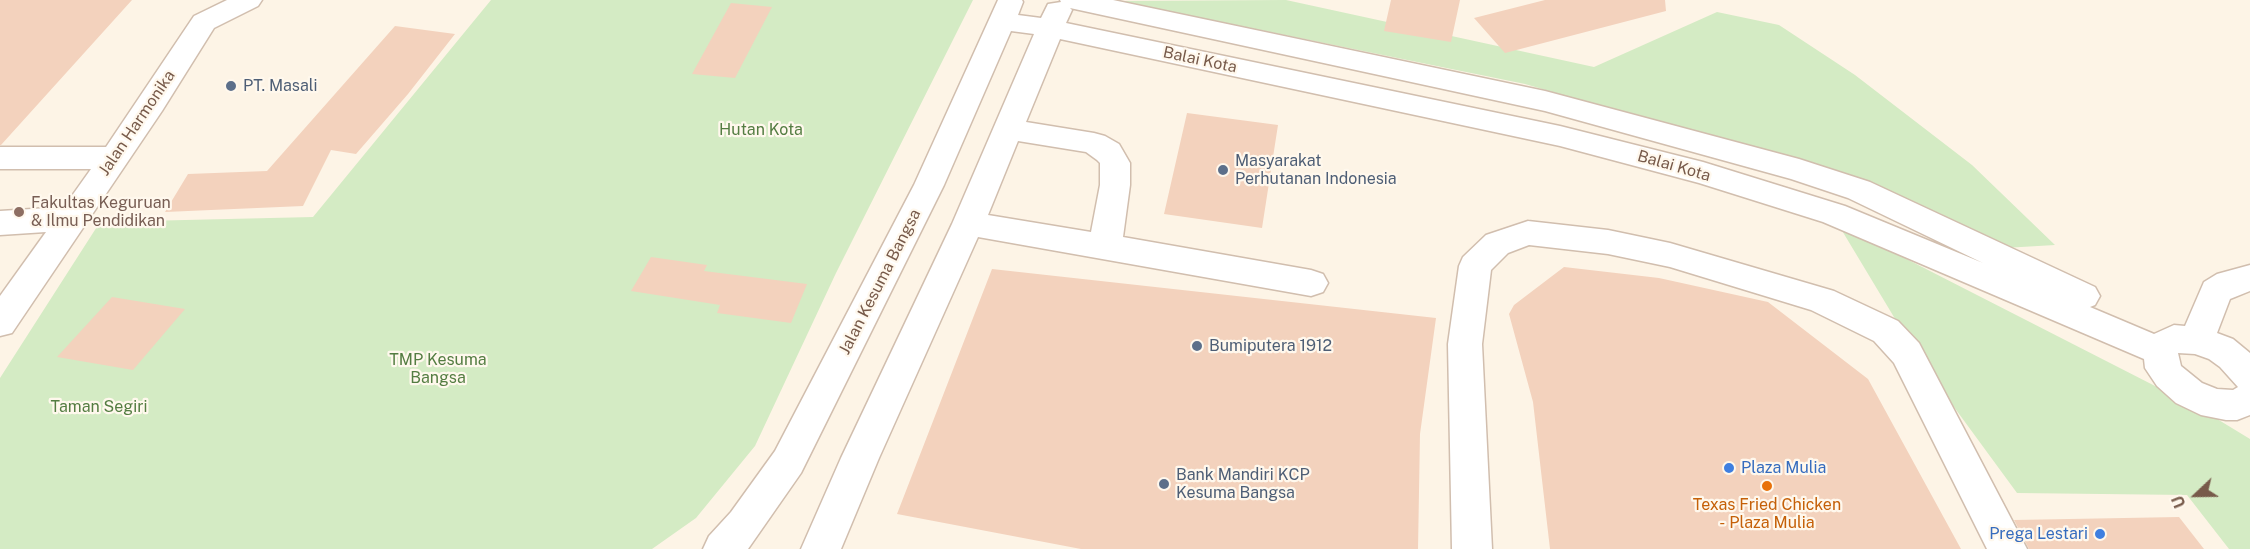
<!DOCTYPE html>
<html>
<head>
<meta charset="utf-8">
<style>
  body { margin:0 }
  #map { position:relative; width:2250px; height:549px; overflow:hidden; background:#fdf4e6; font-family:"Public Sans",sans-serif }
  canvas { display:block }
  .north { position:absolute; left:2166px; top:465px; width:60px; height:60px; -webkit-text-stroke:4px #fff8ed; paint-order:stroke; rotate:248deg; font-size:16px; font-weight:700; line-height:24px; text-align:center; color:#775a4a }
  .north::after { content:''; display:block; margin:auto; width:21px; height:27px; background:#775a4a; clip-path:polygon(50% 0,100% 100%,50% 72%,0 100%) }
</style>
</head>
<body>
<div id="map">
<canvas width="2250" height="549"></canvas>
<div class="north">U</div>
</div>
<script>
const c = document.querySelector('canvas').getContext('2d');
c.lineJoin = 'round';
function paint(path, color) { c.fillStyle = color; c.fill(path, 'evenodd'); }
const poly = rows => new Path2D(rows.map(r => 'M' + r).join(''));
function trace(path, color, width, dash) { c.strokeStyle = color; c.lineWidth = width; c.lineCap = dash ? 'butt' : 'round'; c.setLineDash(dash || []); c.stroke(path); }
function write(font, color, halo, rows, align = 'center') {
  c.font = font + ' "Public Sans",sans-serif'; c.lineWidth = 4.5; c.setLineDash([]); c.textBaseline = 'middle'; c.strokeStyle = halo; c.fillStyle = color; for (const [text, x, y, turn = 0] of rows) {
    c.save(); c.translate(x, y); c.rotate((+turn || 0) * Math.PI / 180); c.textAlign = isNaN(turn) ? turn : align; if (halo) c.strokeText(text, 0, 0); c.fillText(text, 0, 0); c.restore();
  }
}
const green = poly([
  [491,0,973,0,836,273,755,446,696,518,652,549,0,549,0,378,100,222,313,217],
  [1286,0,1594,67,1717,12,1779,25,1855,75,1972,165,2055,245,2004,248,1817,169,1525,84,1118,1],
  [1838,224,2204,411,2250,439,2250,549,2229,549,2187,495,2017,493,1921,362]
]);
const building = poly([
  [0,0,132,0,1,145,0,145],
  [1391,0,1460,0,1451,42,1384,31],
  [1545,0,1665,0,1666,11,1505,53,1474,18],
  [731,3,772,7,735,78,692,74],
  [395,26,455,34,408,94,356,154,331,150,303,206,165,212,188,174,267,171],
  [1187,113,1278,125,1262,228,1164,214],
  [651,257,707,265,704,271,807,284,791,323,717,313,720,305,631,291],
  [1564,267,1659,278,1768,302,1868,379,1961,549,1550,549,1533,402,1509,314,1514,305],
  [992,269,1436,318,1420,434,1418,549,1081,549,897,514],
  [112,297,185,309,133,370,57,357],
  [2179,517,2204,549,2029,549,2014,520]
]);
const minor = poly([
  [227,0,262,0,258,6,214,28,162,111,12,333,0,336,0,296,46,232,0,235,0,211,64,207,91,169,0,169,0,147,106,147,194,16,227,0],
  [998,0,1022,0,1023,2,1018,15,1041,18,1048,4,1061,2,1060,0,1113,0,1545,91,1799,159,1870,182,2095,287,2100,296,2095,305,2090,307,2154,334,2174,325,2185,326,2204,282,2217,274,2250,265,2250,291,2230,299,2217,333,2233,339,2250,353,2250,415,2237,420,2226,420,2201,415,2176,403,2157,386,2145,368,2144,359,1823,222,1699,183,1560,146,1060,39,1026,122,1094,133,1105,136,1119,144,1130,163,1130,185,1123,237,1311,270,1323,274,1328,283,1323,292,1311,296,978,237,879,458,841,549,801,549,841,458,952,224,1034,34,1011,31,944,185,801,473,748,549,703,549,709,536,731,512,775,451,914,185,998,0],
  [1070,8,1545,111,1791,179,1848,198,1983,263,1845,206,1703,162,1560,126,1066,23,1072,10,1070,8],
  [1018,141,1086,152,1097,160,1100,163,1100,185,1091,232,988,215,1018,141],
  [2178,353,2195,354,2209,359,2220,367,2238,387,2233,390,2217,389,2202,383,2181,366,2178,353],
  [1528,221,1608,230,1670,243,1834,291,1898,321,1919,343,2027,549,1987,549,1894,363,1874,341,1811,310,1670,267,1608,254,1529,245,1508,253,1491,270,1482,344,1492,549,1452,549,1448,344,1459,266,1463,257,1486,235,1528,221]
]);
const markers = [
  [231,86,6,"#5c6f8a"],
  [1223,170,6,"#5c6f8a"],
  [19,212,6,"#8d6e63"],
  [1197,346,6,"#5c6f8a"],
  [1729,468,6,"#3f7fe0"],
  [1164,484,6,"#5c6f8a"],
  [1767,486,6,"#e8710a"],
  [2100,534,6,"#3f7fe0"]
];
const streetNames = [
  ["Balai Kota",1200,60,12],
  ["Jalan Harmonika",137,123,-56],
  ["Balai Kota",1674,166,16],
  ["Jalan Kesuma Bangsa",880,282,-63]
];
const serviceNames = [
  ["PT. Masali",243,86],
  ["Masyarakat",1235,161],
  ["Perhutanan Indonesia",1235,179],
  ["Bumiputera 1912",1209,346],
  ["Bank Mandiri KCP",1176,475],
  ["Kesuma Bangsa",1176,493]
];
const parkNames = [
  ["Hutan Kota",761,130],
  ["TMP Kesuma",438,360],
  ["Bangsa",438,378],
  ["Taman Segiri",99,407]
];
const educationNames = [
  ["Fakultas Keguruan",31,203],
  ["& Ilmu Pendidikan",31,221]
];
const shopNames = [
  ["Plaza Mulia",1741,468],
  ["Prega Lestari",2088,534,"right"]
];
const foodNames = [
  ["Texas Fried Chicken",1767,505],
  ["- Plaza Mulia",1767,523]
];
paint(green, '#d4ebc4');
paint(building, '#f3d2bd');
trace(minor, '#d1beae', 3);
paint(minor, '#fff');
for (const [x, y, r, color] of markers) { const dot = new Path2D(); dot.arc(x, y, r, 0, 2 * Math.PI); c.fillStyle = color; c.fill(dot); trace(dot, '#fff8ed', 2); }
write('16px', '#775a4a', '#fff8ed', streetNames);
write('16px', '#4e5e75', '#fff8ed', serviceNames, 'left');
write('16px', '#547d42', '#fff8ed', parkNames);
write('16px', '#785e54', '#fff8ed', educationNames, 'left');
write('16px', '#366cbe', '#fff8ed', shopNames, 'left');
write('16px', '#c56008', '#fff8ed', foodNames);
</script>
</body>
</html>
